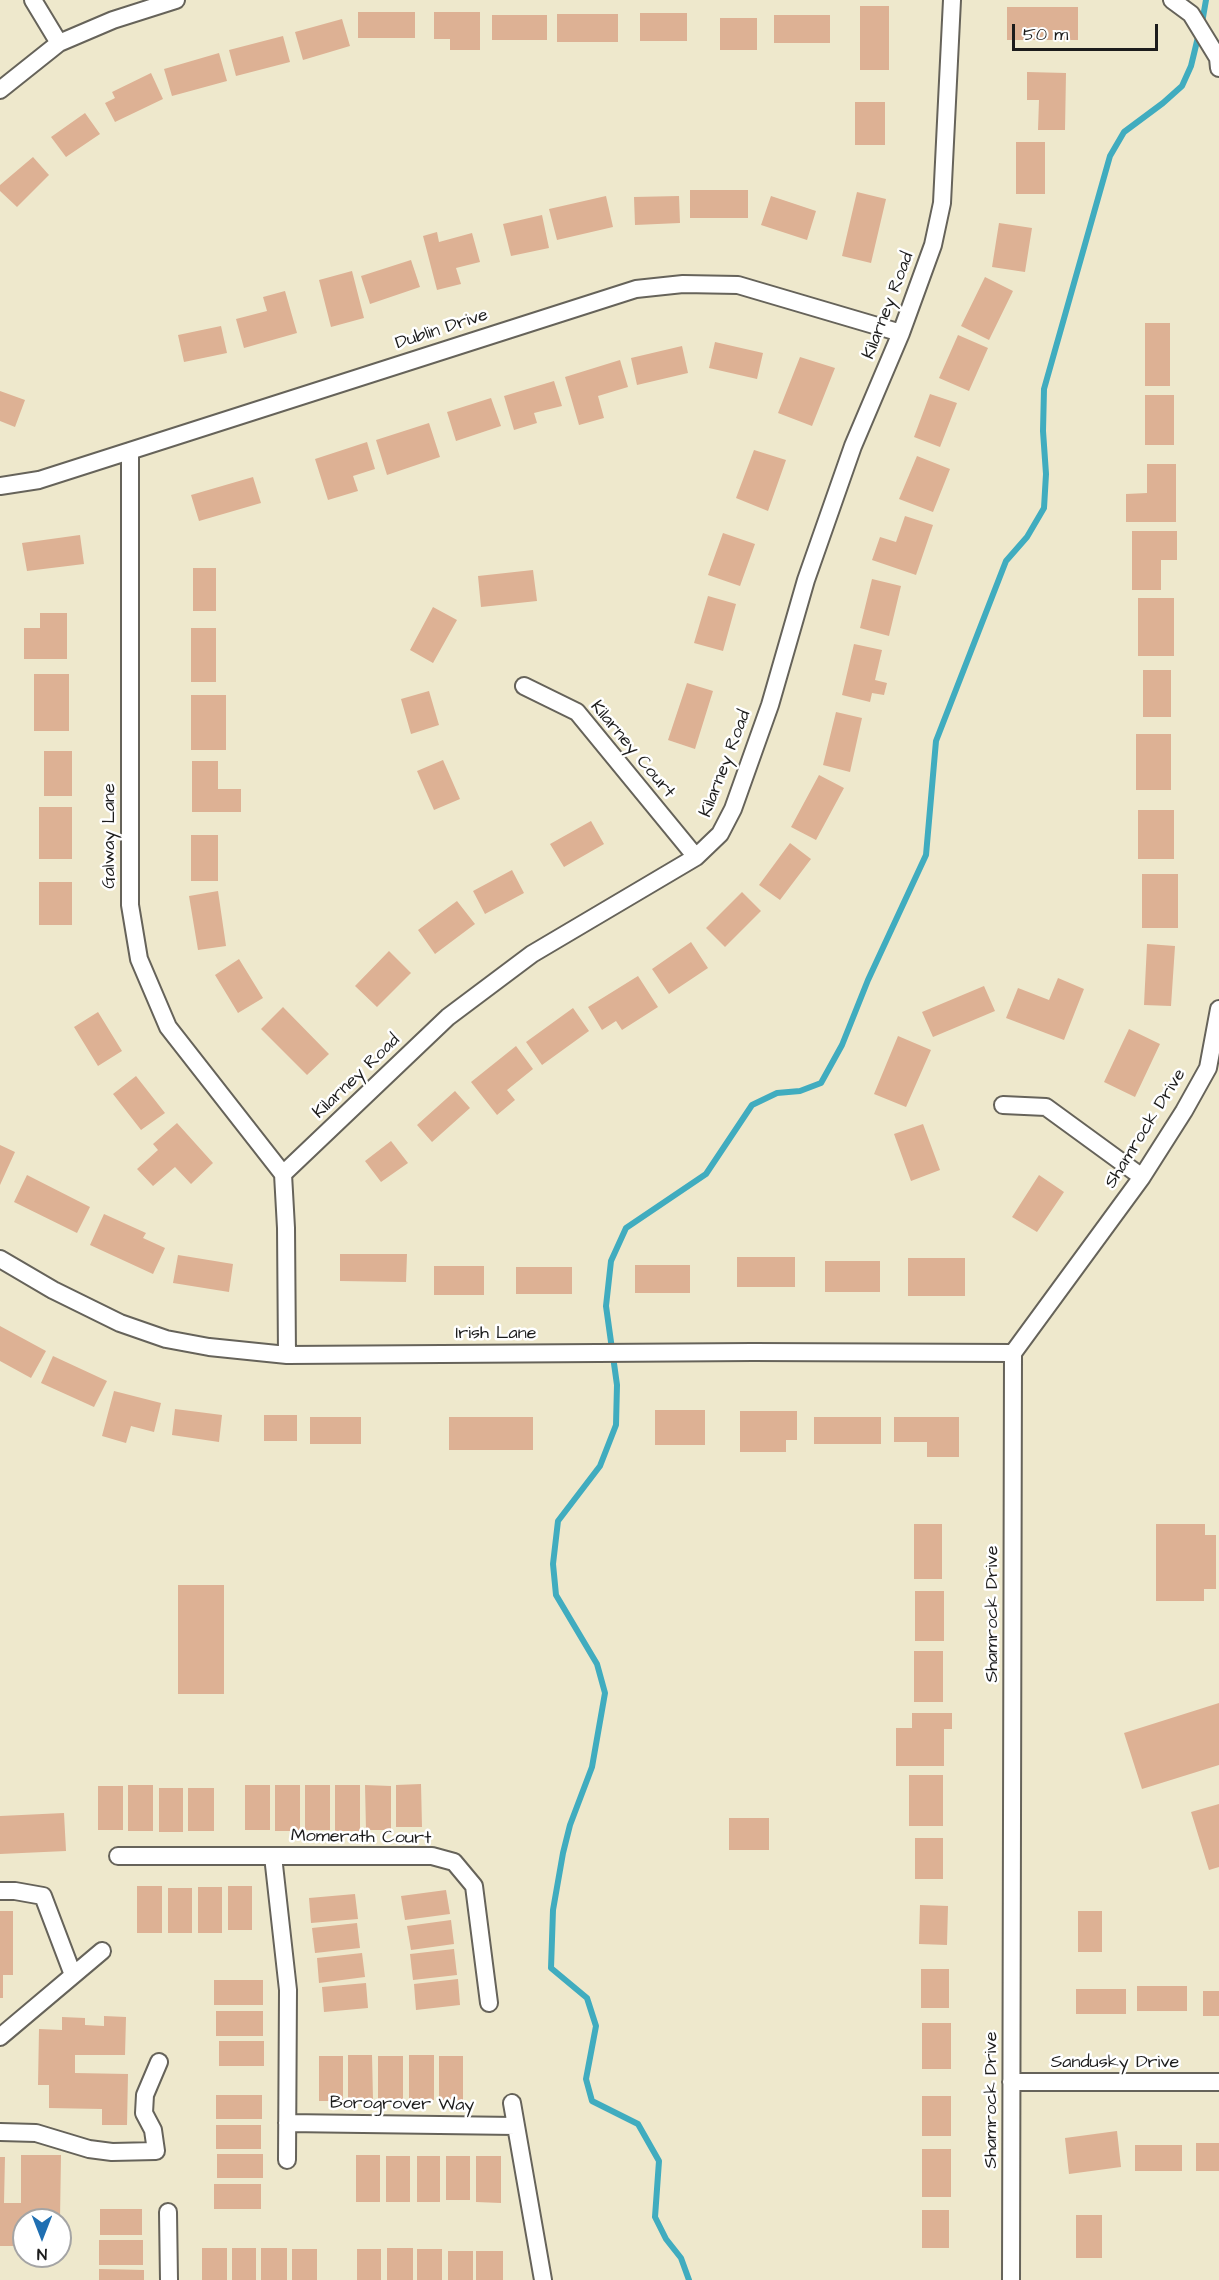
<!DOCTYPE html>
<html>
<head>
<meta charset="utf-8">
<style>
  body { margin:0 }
  #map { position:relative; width:1219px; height:2280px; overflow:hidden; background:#eee8cc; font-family:"Architects Daughter",sans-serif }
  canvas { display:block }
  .north { position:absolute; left:12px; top:2208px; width:60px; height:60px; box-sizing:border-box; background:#fff; border:2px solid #a4a4a4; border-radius:50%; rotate:180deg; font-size:16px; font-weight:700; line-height:24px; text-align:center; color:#1c1c1c }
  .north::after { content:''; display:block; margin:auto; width:21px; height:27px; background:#1f6fb2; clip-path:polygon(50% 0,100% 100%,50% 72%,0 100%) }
  .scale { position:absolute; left:1012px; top:24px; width:146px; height:27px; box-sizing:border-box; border:3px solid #1c1c1c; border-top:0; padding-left:8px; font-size:18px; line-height:21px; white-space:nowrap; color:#1c1c1c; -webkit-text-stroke:4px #fff; paint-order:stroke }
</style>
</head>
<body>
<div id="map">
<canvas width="1219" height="2280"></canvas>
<div class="north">N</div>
<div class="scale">50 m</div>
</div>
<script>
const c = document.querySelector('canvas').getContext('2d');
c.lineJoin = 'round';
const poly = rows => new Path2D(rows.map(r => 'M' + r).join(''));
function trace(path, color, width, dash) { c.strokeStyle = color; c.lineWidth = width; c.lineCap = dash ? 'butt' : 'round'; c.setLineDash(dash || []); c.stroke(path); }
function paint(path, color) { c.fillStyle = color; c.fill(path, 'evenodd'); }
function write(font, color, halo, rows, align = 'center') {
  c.font = font + ' "Architects Daughter",sans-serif'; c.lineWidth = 5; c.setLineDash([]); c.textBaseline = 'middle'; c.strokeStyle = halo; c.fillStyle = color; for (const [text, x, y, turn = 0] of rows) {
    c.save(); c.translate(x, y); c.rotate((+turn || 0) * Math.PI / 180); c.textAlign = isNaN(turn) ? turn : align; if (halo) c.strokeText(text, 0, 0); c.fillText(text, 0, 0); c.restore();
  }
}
const stream = poly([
  [1202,23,1206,0],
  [689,2280,681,2258,666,2239,655,2217,659,2161,638,2124,592,2101,586,2079,596,2026,587,1998,551,1968,553,1910,563,1853,570,1825,592,1767,605,1693,597,1664,556,1595,553,1564,558,1521,600,1466,616,1425,617,1385,606,1306,611,1261,626,1228,706,1174,752,1105,777,1093,800,1091,821,1083,842,1045,868,980,926,855,936,741,1006,561,1027,537,1044,508,1046,474,1043,431,1044,389,1110,156,1124,132,1163,103,1182,86,1191,66,1199,33]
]);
const building = poly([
  [860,6,889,6,889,70,860,70],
  [1007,7,1078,7,1078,40,1007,40],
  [358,12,415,12,415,38,358,38],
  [434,12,480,12,480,50,450,50,450,39,434,39],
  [640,13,687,13,687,41,640,41],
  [557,14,618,14,618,42,557,42],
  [492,15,547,15,547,40,492,40],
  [774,15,830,15,830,43,774,43],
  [720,18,757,18,757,50,720,50],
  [342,19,350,46,303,60,295,32],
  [283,36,290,62,236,76,229,50],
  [219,53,227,81,172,96,164,69],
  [1027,72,1066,73,1065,130,1038,130,1039,100,1027,100],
  [151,73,163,99,115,122,105,103,115,98,112,92],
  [855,102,885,102,885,145,855,145],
  [85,113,100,134,66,157,51,137],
  [1016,142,1045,142,1045,194,1016,194],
  [33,157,49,175,17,207,0,191,0,185],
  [690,190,748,190,748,218,690,218],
  [857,192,886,199,871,263,842,256],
  [606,196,613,227,557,240,549,209],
  [679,196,680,223,635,225,634,197],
  [771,196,816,211,807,240,761,225],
  [542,215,549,248,511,256,503,224],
  [999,223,1032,228,1025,272,992,267],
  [437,232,439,242,472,233,480,262,456,268,461,284,437,290,423,236],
  [411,260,420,287,370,304,361,276],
  [352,271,364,318,331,327,319,280],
  [985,277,1013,291,989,340,961,326],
  [285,291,297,333,244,348,236,319,267,311,263,297],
  [1145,323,1170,323,1170,386,1145,386],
  [221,326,227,353,184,362,178,335],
  [958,335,988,348,969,391,939,378],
  [715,342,763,353,757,379,709,368],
  [682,346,688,373,637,385,631,358],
  [800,357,835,368,812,426,778,413],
  [620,360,628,387,598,396,604,418,579,425,565,377],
  [554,381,562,406,534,413,537,423,514,430,504,396],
  [0,391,25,400,15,427,0,421],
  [930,394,957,403,940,447,914,437],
  [1145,395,1174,395,1174,445,1145,445],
  [491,398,501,426,456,441,447,412],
  [429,423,440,457,387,475,376,440],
  [367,442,375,469,353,476,358,491,328,500,315,459],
  [754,450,786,460,768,511,736,498],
  [917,456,950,469,933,512,899,499],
  [1147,464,1176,464,1176,522,1126,522,1126,494,1147,493],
  [253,477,261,503,199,521,191,495],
  [905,516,933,525,916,575,872,560,880,537,896,542],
  [1132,531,1177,531,1177,560,1161,560,1161,590,1132,590],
  [723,533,755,544,740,586,708,575],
  [80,535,84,564,27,571,22,543],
  [193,568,216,568,216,611,193,611],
  [533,570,537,601,481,607,478,576],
  [872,579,901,586,889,636,860,628],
  [708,596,736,604,723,651,694,643],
  [1138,598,1174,598,1174,656,1138,656],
  [433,607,457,620,433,663,410,650],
  [40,613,67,613,67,659,24,659,24,628,40,628],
  [191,628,216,628,216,682,191,682],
  [854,644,882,650,875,680,887,683,884,695,872,693,870,702,842,695],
  [1143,670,1171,670,1171,717,1143,717],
  [34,674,69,674,69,731,34,731],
  [687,683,713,691,695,749,668,740],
  [429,691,439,725,411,734,401,699],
  [191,695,226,695,226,750,191,750],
  [836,712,862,718,850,772,823,765],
  [1136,734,1171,734,1171,790,1136,790],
  [44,751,72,751,72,796,44,796],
  [443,760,460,799,434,810,417,771],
  [192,761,218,761,218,789,241,789,241,812,192,812],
  [819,775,844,788,816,840,791,827],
  [39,807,72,807,72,859,39,859],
  [1138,810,1174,810,1174,859,1138,859],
  [591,821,604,844,564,867,550,844],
  [191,835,218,835,218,881,191,881],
  [790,843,811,859,780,900,759,885],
  [512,870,524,893,485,914,473,891],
  [1142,874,1178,874,1178,928,1142,928],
  [39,882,72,882,72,925,39,925],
  [218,891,226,946,198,950,189,896],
  [742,892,761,911,725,947,706,928],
  [457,901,475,924,435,954,418,930],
  [691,942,708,968,669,994,652,969],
  [1147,944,1175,946,1171,1006,1144,1005],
  [389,951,411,973,377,1007,355,986],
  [239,959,263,998,238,1013,215,975],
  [638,976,658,1007,622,1030,616,1021,602,1030,588,1007],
  [1058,978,1084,989,1064,1040,1006,1018,1018,988,1049,1000],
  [984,986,995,1011,933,1037,922,1012],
  [283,1007,329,1054,307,1075,261,1029],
  [573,1008,589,1031,542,1065,526,1042],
  [98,1012,122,1051,98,1066,74,1027],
  [1129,1029,1160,1044,1135,1097,1104,1082],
  [898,1036,931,1050,906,1107,874,1094],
  [516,1046,533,1069,507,1090,515,1100,497,1115,471,1082],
  [136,1076,165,1113,141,1130,113,1094],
  [455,1091,470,1108,432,1142,417,1125],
  [177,1123,213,1163,191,1184,175,1167,153,1186,137,1169,158,1150,153,1144],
  [923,1124,940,1170,911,1181,894,1134],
  [391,1141,408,1163,381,1182,365,1161],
  [0,1145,15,1152,0,1185],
  [27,1175,90,1207,77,1233,14,1202],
  [1039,1175,1064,1192,1037,1232,1012,1217],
  [104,1214,146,1233,143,1238,165,1248,153,1274,90,1245],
  [340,1254,407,1254,406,1282,340,1281],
  [178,1255,233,1264,229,1292,173,1283],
  [737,1257,795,1257,795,1287,737,1287],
  [908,1258,965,1258,965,1296,908,1296],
  [825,1261,880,1261,880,1292,825,1292],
  [635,1265,690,1265,690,1293,635,1293],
  [434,1266,484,1266,484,1295,434,1295],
  [516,1267,572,1267,572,1294,516,1294],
  [0,1326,46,1351,31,1378,0,1361],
  [53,1356,107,1381,94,1407,41,1383],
  [114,1391,161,1403,154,1432,131,1426,126,1443,102,1436],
  [175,1409,222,1415,219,1442,172,1435],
  [655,1410,705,1410,705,1445,655,1445],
  [740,1411,797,1411,797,1440,786,1440,786,1452,740,1452],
  [264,1415,297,1415,297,1441,264,1441],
  [310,1417,361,1417,361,1444,310,1444],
  [449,1417,533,1417,533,1450,449,1450],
  [814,1417,881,1417,881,1444,814,1444],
  [894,1417,959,1417,959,1457,927,1457,927,1442,894,1442],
  [914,1524,942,1524,942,1579,914,1579],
  [1156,1524,1205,1524,1205,1535,1216,1535,1216,1589,1204,1589,1204,1601,1156,1601],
  [178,1585,224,1585,224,1694,178,1694],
  [915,1591,944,1591,944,1641,915,1641],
  [914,1651,943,1651,943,1702,914,1702],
  [1219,1703,1219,1765,1142,1789,1124,1733],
  [912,1713,952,1713,952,1729,944,1729,944,1766,896,1766,896,1728,912,1728],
  [909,1775,943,1775,943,1826,909,1826],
  [421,1784,422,1827,396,1827,396,1785],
  [128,1785,153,1785,153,1831,128,1831],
  [245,1785,270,1785,270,1830,245,1830],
  [275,1785,300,1785,300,1831,275,1831],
  [305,1785,330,1785,330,1830,305,1830],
  [335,1785,360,1785,360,1831,335,1831],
  [365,1785,391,1786,391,1830,366,1830],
  [98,1786,123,1786,123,1830,98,1830],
  [159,1788,183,1788,183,1832,159,1832],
  [188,1788,214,1788,214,1831,188,1831],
  [1219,1804,1219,1867,1209,1870,1191,1812],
  [64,1813,66,1851,0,1854,0,1816],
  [729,1818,769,1818,769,1850,729,1850],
  [915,1838,943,1838,943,1879,915,1879],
  [137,1886,162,1886,162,1933,137,1933],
  [228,1886,252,1886,252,1930,228,1930],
  [198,1887,222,1887,222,1933,198,1933],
  [168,1888,192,1888,192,1933,168,1933],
  [446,1890,450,1914,405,1920,401,1896],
  [355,1894,358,1919,311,1923,309,1898],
  [920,1905,948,1906,947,1945,919,1944],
  [0,1911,13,1911,13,1975,3,1975,3,1998,0,1998],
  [1078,1911,1102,1911,1102,1952,1078,1952],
  [451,1920,454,1944,411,1950,407,1926],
  [357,1923,360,1948,315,1953,312,1928],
  [454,1949,457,1975,413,1980,410,1954],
  [362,1953,365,1977,319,1983,317,1958],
  [921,1969,949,1969,949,2008,921,2008],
  [458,1979,460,2005,416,2010,414,1984],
  [214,1980,263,1980,263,2005,214,2005],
  [366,1983,368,2008,324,2012,322,1987],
  [1137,1986,1187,1986,1187,2011,1137,2011],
  [1076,1989,1126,1989,1126,2014,1076,2014],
  [1203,1991,1219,1991,1219,2016,1203,2016],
  [216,2011,263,2011,263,2036,216,2036],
  [104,2016,126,2017,125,2055,75,2055,75,2073,128,2074,127,2125,102,2125,102,2109,49,2108,49,2085,38,2085,39,2029,62,2030,62,2017,85,2018,85,2025,104,2026],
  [922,2023,951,2023,951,2069,922,2069],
  [219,2041,264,2041,264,2066,219,2066],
  [348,2055,372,2055,373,2100,348,2100],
  [409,2055,434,2055,434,2100,409,2100],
  [319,2056,343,2056,343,2101,319,2101],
  [378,2056,403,2056,403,2100,378,2100],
  [439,2056,463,2056,463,2102,439,2102],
  [216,2095,262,2095,262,2119,216,2119],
  [922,2096,951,2096,951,2136,922,2136],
  [216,2125,261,2125,261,2149,216,2149],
  [1117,2131,1121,2167,1069,2174,1065,2138],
  [1196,2143,1219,2143,1219,2171,1196,2171],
  [1135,2145,1182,2145,1182,2171,1135,2171],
  [922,2149,951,2149,951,2197,922,2197],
  [217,2154,263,2154,263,2178,217,2178],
  [21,2155,61,2155,60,2219,24,2220,24,2241,16,2241,16,2246,0,2246,0,2157,5,2157,4,2203,21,2203],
  [356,2155,380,2155,380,2202,356,2202],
  [386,2156,410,2156,410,2202,386,2202],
  [417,2156,440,2156,440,2202,417,2202],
  [446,2156,470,2156,470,2200,446,2200],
  [476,2156,501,2156,501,2203,476,2202],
  [214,2184,261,2184,261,2209,214,2209],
  [100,2209,142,2209,142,2235,100,2235],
  [922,2210,949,2210,949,2248,922,2248],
  [1076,2215,1102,2215,1102,2258,1076,2258],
  [99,2240,143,2240,143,2265,99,2265],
  [202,2248,227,2248,227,2280,202,2280],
  [232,2248,256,2248,256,2280,232,2280],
  [261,2248,287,2248,287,2280,261,2280],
  [387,2248,413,2248,413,2280,387,2280],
  [292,2249,317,2249,317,2280,292,2280],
  [357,2249,381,2249,381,2280,357,2280],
  [417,2249,442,2249,442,2280,417,2280],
  [448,2251,473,2251,473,2280,448,2280],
  [476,2251,503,2251,503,2280,476,2280],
  [99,2269,144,2270,144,2280,99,2280]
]);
const street = poly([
  [33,0,59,43],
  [1172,0,1191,14,1218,58,1219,68],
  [0,90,59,43,113,20,176,0],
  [130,451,130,905,139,959,168,1027,283,1174],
  [0,486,39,480,636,289,683,284,738,285,901,333],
  [524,686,577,712,696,857],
  [1003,1105,1046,1107,1142,1177],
  [0,1259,53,1290,120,1323,166,1339,209,1347,287,1355,753,1352,1013,1353],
  [287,1355,286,1228,283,1174,448,1017,532,954,696,857,720,834,733,809,770,705,806,580,853,446,901,333,933,245,942,203,952,0],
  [118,1856,432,1856,454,1862,474,1886,489,2003],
  [273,1856,288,1990,287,2160],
  [0,1891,15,1891,43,1896,73,1975],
  [0,2037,102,1951],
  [1011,2082,1219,2082],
  [512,2103,543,2280],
  [287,2123,516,2126],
  [0,2132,36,2133,89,2149,112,2152,156,2151,153,2130,144,2113,145,2095,159,2062],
  [168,2212,169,2280],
  [1011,2280,1013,1353,1142,1177,1184,1111,1208,1068,1219,1009]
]);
const streetNames = [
  ["Kilarney Road",889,306,-69],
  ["Dublin Drive",442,330,-18],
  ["Kilarney Court",632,750,50],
  ["Kilarney Road",726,764,-69],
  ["Galway Lane",110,836,-90],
  ["Kilarney Road",357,1077,-44],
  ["Shamrock Drive",1146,1129,-58],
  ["Irish Lane",496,1334],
  ["Shamrock Drive",993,1614,-90],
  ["Momerath Court",361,1838,1],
  ["Sandusky Drive",1115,2063],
  ["Shamrock Drive",992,2100,-90],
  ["Borogrover Way",402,2105,1]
];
trace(stream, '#40acbf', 6);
paint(building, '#ddb194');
trace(street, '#66635a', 20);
trace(street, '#fff', 16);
write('18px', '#1c1c1c', '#fff', streetNames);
</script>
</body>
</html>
